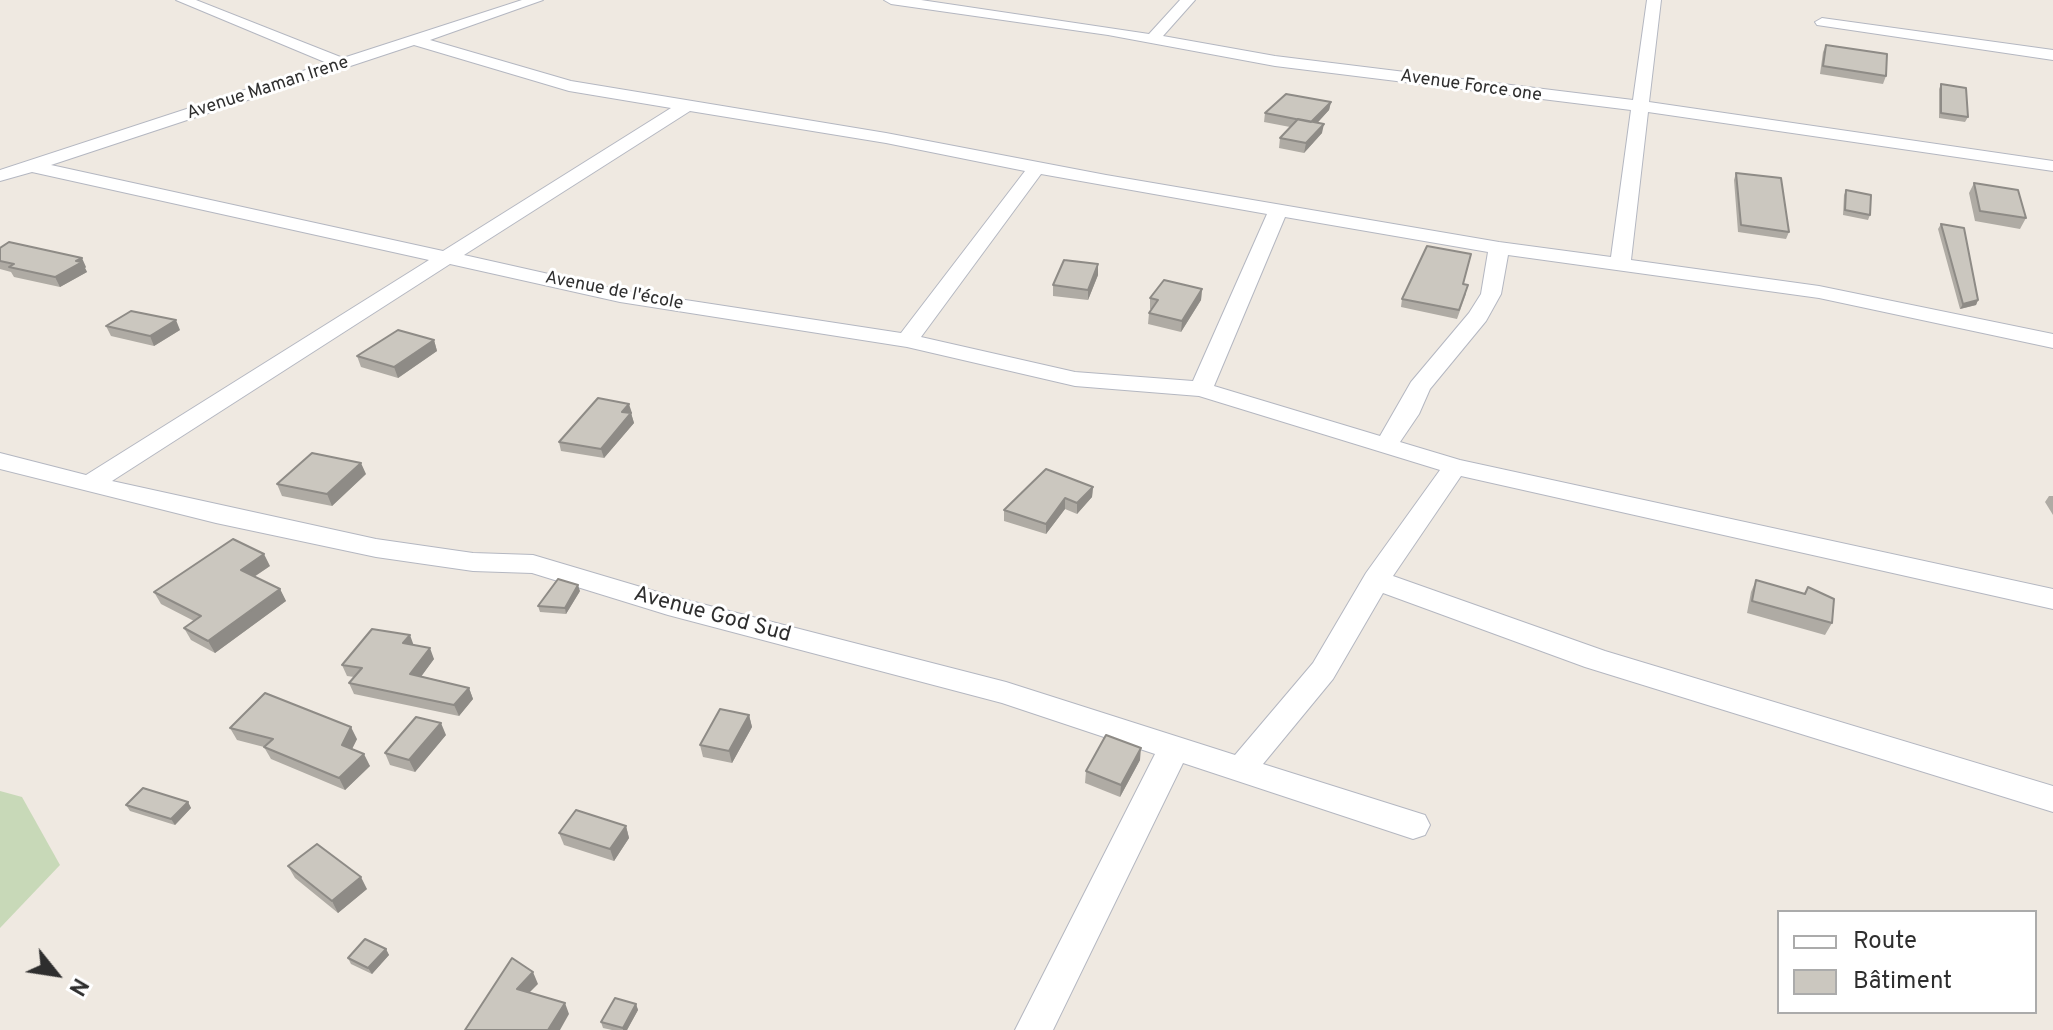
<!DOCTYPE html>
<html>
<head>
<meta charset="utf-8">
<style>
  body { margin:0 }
  #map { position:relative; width:2053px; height:1030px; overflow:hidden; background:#efe9e1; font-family:Overpass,sans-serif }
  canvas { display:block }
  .legend { position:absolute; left:1777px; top:910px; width:260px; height:104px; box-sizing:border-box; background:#fff; border:2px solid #ababab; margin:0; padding:10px 14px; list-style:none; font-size:24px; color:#2e2e2e }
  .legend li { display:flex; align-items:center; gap:16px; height:40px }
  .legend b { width:40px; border:2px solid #ababab }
  .north { position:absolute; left:16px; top:934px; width:80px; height:80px; -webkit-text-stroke:6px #fff; paint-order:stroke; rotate:120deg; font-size:22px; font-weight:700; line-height:32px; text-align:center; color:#2e2e2e }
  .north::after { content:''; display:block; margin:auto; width:28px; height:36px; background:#2e2e2e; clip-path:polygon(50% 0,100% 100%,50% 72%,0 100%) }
</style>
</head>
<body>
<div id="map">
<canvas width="2053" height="1030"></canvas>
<ul class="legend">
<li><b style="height:10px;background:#fff"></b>Route</li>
<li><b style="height:22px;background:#cbc7bf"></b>Bâtiment</li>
</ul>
<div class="north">N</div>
</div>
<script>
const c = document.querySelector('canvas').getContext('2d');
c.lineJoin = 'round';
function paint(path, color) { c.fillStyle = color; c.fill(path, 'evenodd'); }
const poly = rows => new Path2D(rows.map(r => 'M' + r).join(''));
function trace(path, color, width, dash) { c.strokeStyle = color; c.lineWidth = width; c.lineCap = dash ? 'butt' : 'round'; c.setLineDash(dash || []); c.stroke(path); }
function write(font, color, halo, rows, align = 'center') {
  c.font = font + ' Overpass,sans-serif'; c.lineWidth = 6; c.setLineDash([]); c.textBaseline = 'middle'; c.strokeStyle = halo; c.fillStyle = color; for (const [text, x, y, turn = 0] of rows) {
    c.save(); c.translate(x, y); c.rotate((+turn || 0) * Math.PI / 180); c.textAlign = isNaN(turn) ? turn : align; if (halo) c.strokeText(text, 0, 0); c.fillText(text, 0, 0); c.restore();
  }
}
const cemetery = poly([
  [0,791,22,797,60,865,0,928]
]);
const minor = poly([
  [176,0,196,0,343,58,522,0,543,0,430,40,571,81,886,133,1106,175,1499,242,1611,257,1631,110,1275,66,1108,35,891,4,884,0,921,0,1149,34,1180,0,1195,0,1163,36,1275,56,1633,100,1647,0,1661,0,1649,102,2053,161,2053,171,1648,112,1631,260,1819,286,2053,334,2053,348,1819,298,1508,255,1501,294,1486,321,1430,389,1419,414,1400,442,1460,460,2053,589,2053,609,1461,476,1393,576,1605,651,2053,786,2053,812,1585,667,1383,593,1333,679,1263,764,1425,815,1430,825,1425,835,1413,839,1183,763,1053,1030,1015,1030,1155,754,1002,703,668,615,532,573,473,571,376,557,216,523,0,469,0,453,86,475,429,260,32,172,0,181,0,170,327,63,176,0],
  [414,45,569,91,671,108,443,251,51,165,414,45],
  [690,111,886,143,1025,171,901,333,620,290,464,255,690,111],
  [1041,174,1267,214,1193,381,1075,372,921,337,1041,174],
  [1285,217,1488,252,1481,294,1469,313,1411,382,1380,436,1214,386,1285,217],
  [450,264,620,302,907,347,1075,386,1199,396,1440,470,1366,573,1313,663,1235,755,1006,682,671,596,533,555,473,553,376,539,112,481,450,264],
  [1822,18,2053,50,2053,60,1817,25,1815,22,1822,18]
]);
const wall = poly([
  [1826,45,1886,76,1883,84,1820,74,1823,52],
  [1941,84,1968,117,1965,122,1939,118,1939,89],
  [1331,102,1329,110,1317,123,1322,133,1304,153,1279,148,1280,138,1290,127,1264,122,1265,113],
  [1736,173,1789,232,1786,239,1738,232,1734,180],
  [1974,183,2026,218,2020,229,1975,221,1969,193],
  [1846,190,1870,215,1868,220,1843,215,1844,195],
  [1941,224,1978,300,1976,305,1960,309,1938,229],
  [0,248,86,267,85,268,87,272,60,287,14,277,11,272,0,269],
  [1098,264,1098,275,1088,300,1053,296,1053,285],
  [1463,284,1466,294,1457,319,1401,307,1402,299],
  [1202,289,1201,300,1181,332,1148,324,1149,313,1152,310,1150,309,1150,298],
  [106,326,180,330,154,346,111,336],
  [434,340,437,351,398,378,361,367,357,356],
  [631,413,634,423,604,458,561,451,559,442],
  [366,474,332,506,282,496,277,484],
  [1093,487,1092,497,1077,514,1065,509,1046,534,1004,521,1004,510],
  [2049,496,2053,496,2053,515,2045,502],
  [270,566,254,577,280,589,286,601,215,653,191,640,184,628,194,621,161,604,154,592],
  [1756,580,1805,594,1832,623,1825,635,1747,613,1751,592],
  [580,591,566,614,540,612,538,606],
  [414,645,434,659,421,676,469,688,473,699,459,716,354,694,349,683,354,677,347,676,342,665],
  [749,715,752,727,732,763,703,757,700,745],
  [230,728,357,739,352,749,370,766,345,790,271,759,264,747,237,740],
  [446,735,415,772,390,765,385,753],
  [1140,760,1120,797,1085,783,1086,771],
  [188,802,191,808,175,825,130,811,126,805],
  [626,826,629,838,614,861,564,845,559,833],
  [288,866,367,889,338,913,295,878],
  [386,949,389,955,372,974,351,964,348,958],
  [636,1004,638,1010,627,1030,612,1030,603,1028,601,1022]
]);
const shadedWall = poly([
  [1331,102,1329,110,1310,131,1311,122],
  [1324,124,1322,133,1304,153,1306,143],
  [82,258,86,267,85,268,87,272,60,287,55,277],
  [1098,264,1098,275,1088,300,1088,290],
  [1202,289,1201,300,1181,332,1182,321],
  [1978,300,1976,305,1960,309,1963,304],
  [176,320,180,330,154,346,150,336],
  [434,340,437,351,398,378,394,367],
  [629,404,632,413,624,421,622,412],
  [631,413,634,423,604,458,601,449],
  [361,463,366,474,332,506,327,494],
  [1093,487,1092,497,1077,514,1077,503],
  [1065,498,1065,509,1046,534,1046,524],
  [264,554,270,566,246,582,241,570],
  [578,585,580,591,566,614,565,608],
  [280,589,286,601,215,653,208,641],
  [410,635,414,646,403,643],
  [430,648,434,659,415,685,410,674],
  [469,688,473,699,459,716,454,705],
  [749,715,752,727,732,763,729,751],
  [441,723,446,735,415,772,409,760],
  [351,727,357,739,348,757,342,745],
  [1141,748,1140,760,1120,797,1121,785],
  [364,754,370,766,345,790,339,778],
  [188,802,191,808,175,825,171,819],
  [626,826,629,838,614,861,610,849],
  [361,877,367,889,338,913,332,901],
  [386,949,389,955,372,974,368,968],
  [533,972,538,984,522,1000,517,989],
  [565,1003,569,1014,560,1030,548,1030],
  [636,1004,638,1010,627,1030,623,1030,623,1028]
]);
const building = poly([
  [1826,45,1887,54,1886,76,1823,66,1826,45],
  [1941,84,1966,88,1968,117,1941,113,1941,84],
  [1286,94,1331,102,1311,122,1265,113,1286,94],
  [1298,119,1324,124,1306,143,1280,138,1298,119],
  [1736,173,1781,178,1789,232,1741,225,1736,173],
  [1974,183,2018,190,2026,218,1980,211,1974,183],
  [1846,190,1871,195,1870,215,1845,210,1846,190],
  [1941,224,1964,228,1978,300,1963,304,1941,224],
  [9,242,82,258,76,261,82,262,55,277,9,267,14,264,0,261,0,248,9,242],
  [1427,246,1471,254,1463,284,1468,285,1459,310,1402,299,1427,246],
  [1064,260,1098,264,1088,290,1053,285,1064,260],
  [1164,280,1202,289,1182,321,1149,313,1158,300,1150,298,1164,280],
  [131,311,176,320,150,336,106,326,131,311],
  [398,330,434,340,394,367,357,356,398,330],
  [598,398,629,404,622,412,631,413,601,449,559,442,598,398],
  [312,453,361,463,327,494,277,484,312,453],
  [1046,469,1093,487,1077,503,1065,498,1046,524,1004,510,1046,469],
  [233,539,264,554,241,570,280,589,208,641,184,628,201,616,154,592,233,539],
  [558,579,578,585,565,608,538,606,558,579],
  [1756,580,1805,594,1808,587,1834,599,1832,623,1752,601,1756,580],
  [372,629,410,635,403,643,430,648,410,674,469,688,454,705,349,683,362,668,342,665,372,629],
  [265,693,351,727,342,745,364,754,339,778,264,747,273,739,230,728,265,693],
  [720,709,749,715,729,751,700,745,720,709],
  [416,717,441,723,409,760,385,753,416,717],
  [1106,735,1141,748,1121,785,1086,771,1106,735],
  [143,788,188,802,171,819,126,805,143,788],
  [576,810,626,826,610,849,559,833,576,810],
  [317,844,361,877,332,901,288,866,317,844],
  [365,939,386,949,368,968,348,958,365,939],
  [512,958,533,972,517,989,565,1003,548,1030,465,1030,512,958],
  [615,998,636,1004,623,1028,601,1022,615,998]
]);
const farStreetnames = [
  ["Avenue Force one",1471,87,8],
  ["Avenue Maman Irene",268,89,-18],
  ["Avenue de l'école",614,292,11]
];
const streetNames = [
  ["Avenue God Sud",712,616,15]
];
paint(cemetery, '#c8d9b8');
trace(minor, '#b4b7c1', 2);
paint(minor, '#fff');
paint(wall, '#afaba4');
paint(shadedWall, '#8e8b86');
paint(building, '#cbc7bf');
trace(building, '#8e8b86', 2);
write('18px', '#2e2e2e', '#fff', farStreetnames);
write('22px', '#2e2e2e', '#fff', streetNames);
</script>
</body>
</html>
